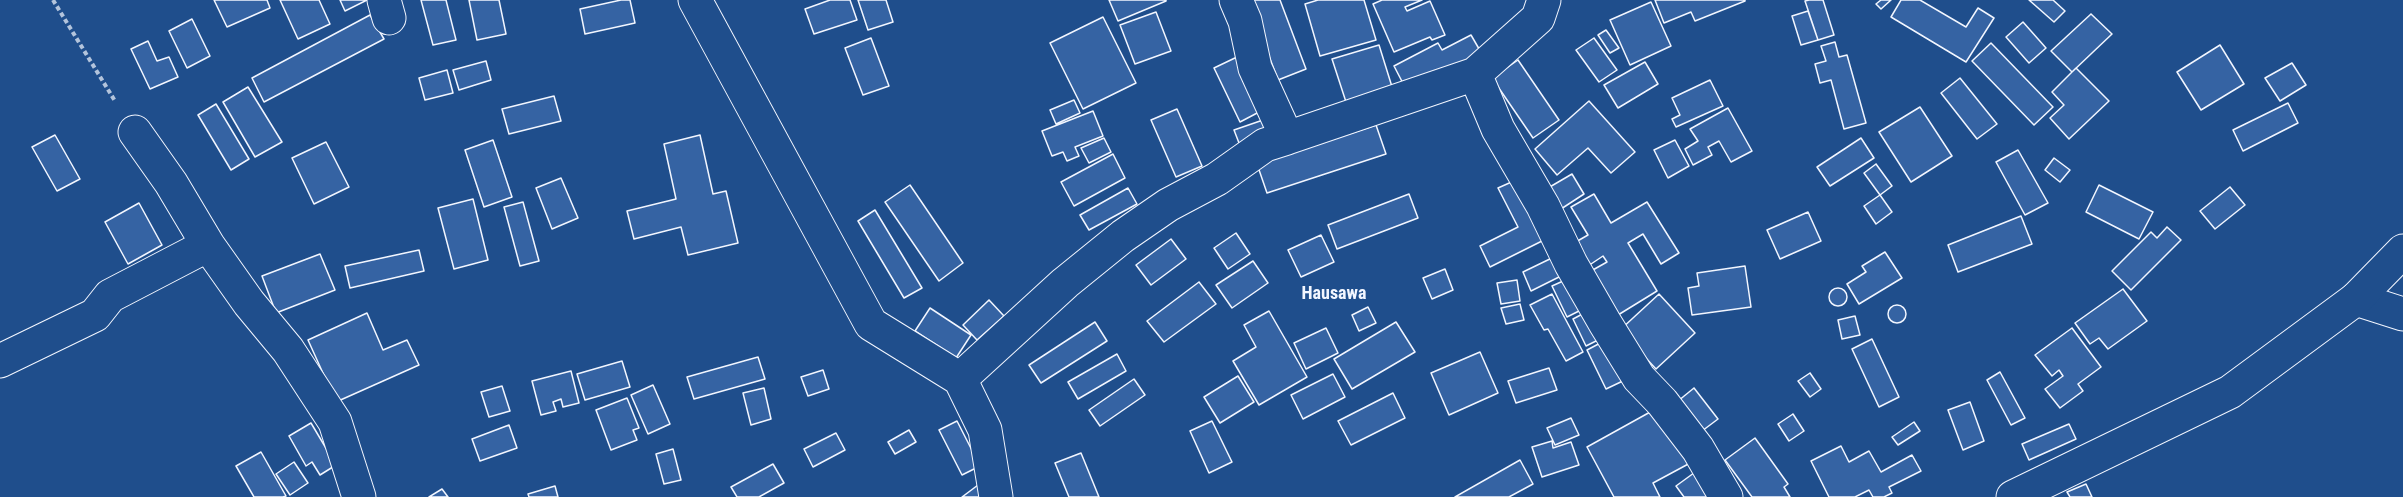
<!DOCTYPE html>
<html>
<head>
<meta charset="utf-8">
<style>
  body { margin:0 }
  canvas { display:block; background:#1f4e8c }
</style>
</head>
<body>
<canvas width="2403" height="497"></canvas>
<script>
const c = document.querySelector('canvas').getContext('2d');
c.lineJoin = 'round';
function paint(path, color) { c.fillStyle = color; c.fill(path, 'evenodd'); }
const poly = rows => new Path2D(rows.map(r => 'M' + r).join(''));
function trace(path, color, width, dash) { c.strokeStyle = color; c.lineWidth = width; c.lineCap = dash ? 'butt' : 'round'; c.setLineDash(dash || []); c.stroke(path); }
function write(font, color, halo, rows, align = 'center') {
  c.font = font + ' "Roboto Condensed",sans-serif'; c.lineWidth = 4.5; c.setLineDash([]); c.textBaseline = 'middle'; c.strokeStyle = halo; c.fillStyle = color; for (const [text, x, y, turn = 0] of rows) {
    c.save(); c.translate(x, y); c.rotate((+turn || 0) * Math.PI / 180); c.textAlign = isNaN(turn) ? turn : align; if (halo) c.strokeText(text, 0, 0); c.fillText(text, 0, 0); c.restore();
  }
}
const building = poly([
  [214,0,267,0,270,8,227,27,214,0],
  [280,0,319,0,330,24,298,39,280,0],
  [340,0,367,0,345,11,340,0],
  [421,0,446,0,456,40,433,45,421,0],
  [469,0,499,0,506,34,477,40,469,0],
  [621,0,630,0,635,23,585,34,580,9,621,0],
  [830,0,850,0,857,20,814,34,805,9,830,0],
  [858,0,886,0,893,22,868,30,858,0],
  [1109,0,1166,0,1166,1,1118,21,1109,0],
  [1248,0,1280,0,1306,69,1278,80,1248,0],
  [1318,0,1364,0,1376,40,1320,56,1305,4,1318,0],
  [1382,0,1422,0,1405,7,1407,11,1430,1,1445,35,1432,40,1430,37,1394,52,1373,4,1382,0],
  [1655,0,1745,0,1745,1,1695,21,1691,12,1664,23,1655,0],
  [1809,0,1823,0,1834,35,1818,40,1805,1,1809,0],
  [1881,0,1891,0,1881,9,1876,4,1881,0],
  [1901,0,1920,0,1966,27,1978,8,1994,18,1966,62,1891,17,1901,0],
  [2029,0,2053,0,2065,11,2054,22,2029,0],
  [1651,2,1671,46,1630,65,1610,20,1651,2],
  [1808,11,1818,40,1801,45,1792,16,1808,11],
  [1156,12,1171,51,1135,64,1120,25,1156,12],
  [2091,14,2112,34,2072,72,2051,51,2091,14],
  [370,15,384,39,264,102,252,78,370,15],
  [1103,17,1136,83,1083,109,1050,43,1103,17],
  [192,19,210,56,187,68,169,31,192,19],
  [2023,22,2046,48,2029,63,2006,37,2023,22],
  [1606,30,1619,48,1610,53,1598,35,1606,30],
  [1471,35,1482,54,1408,93,1394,66,1438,43,1442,50,1471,35],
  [871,38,889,86,863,95,845,48,871,38],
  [1594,38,1617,70,1599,82,1576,50,1594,38],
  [148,41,157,61,169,57,178,77,150,89,131,49,148,41],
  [1835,42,1839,57,1847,55,1866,123,1844,129,1831,80,1820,83,1815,64,1826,61,1821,46,1835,42],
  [1991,43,2053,107,2034,125,1972,61,1991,43],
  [1379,45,1393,90,1347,105,1332,59,1379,45],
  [2220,45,2244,84,2201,110,2177,72,2220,45],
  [1237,57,1261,111,1240,122,1214,68,1237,57],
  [1518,60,1559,120,1533,138,1492,78,1518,60],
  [486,61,491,80,459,90,453,70,486,61],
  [1645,62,1658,84,1618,108,1604,85,1645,62],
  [2292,63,2306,85,2280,101,2265,78,2292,63],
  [2076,68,2109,101,2069,139,2050,118,2064,105,2052,92,2076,68],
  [447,70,453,93,425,100,419,78,447,70],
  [1960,78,1997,124,1977,139,1941,93,1960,78],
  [1710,80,1723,106,1676,127,1672,119,1680,115,1672,98,1710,80],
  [248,87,282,142,255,157,223,102,248,87],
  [554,96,561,121,509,134,502,109,554,96],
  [1074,100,1080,113,1056,124,1050,110,1074,100],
  [1589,101,1635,152,1611,173,1588,148,1557,175,1535,149,1589,101],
  [2288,103,2298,123,2243,151,2233,130,2288,103],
  [216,104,249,159,231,170,198,115,216,104],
  [1920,107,1952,156,1911,182,1879,132,1920,107],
  [1728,108,1752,151,1731,162,1719,141,1708,147,1712,155,1693,165,1685,149,1698,141,1690,129,1728,108],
  [1177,109,1202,166,1176,177,1151,120,1177,109],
  [1093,111,1103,136,1075,147,1079,156,1067,161,1063,152,1052,156,1042,131,1093,111],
  [1263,120,1268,134,1239,143,1234,130,1263,120],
  [1376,125,1386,154,1267,193,1257,164,1376,125],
  [55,135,80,179,57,191,32,147,55,135],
  [700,135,713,194,726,191,738,243,688,255,681,227,634,239,627,211,676,199,664,144,700,135],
  [1104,138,1111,152,1089,163,1081,148,1104,138],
  [1861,138,1874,158,1830,186,1817,167,1861,138],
  [493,140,512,197,484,207,465,150,493,140],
  [1675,140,1689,166,1668,178,1654,150,1675,140],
  [326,142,349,187,314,204,292,158,326,142],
  [2018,150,2048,203,2025,215,1996,162,2018,150],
  [1113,154,1125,178,1074,206,1061,182,1113,154],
  [2054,158,2070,170,2060,182,2045,170,2054,158],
  [1876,164,1892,186,1880,195,1864,173,1876,164],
  [1572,174,1584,194,1561,209,1548,188,1572,174],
  [561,178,578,218,552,229,536,188,561,178],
  [1516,180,1546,239,1490,267,1480,246,1518,227,1498,188,1516,180],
  [910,185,963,263,939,281,885,202,910,185],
  [2099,185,2153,212,2139,239,2086,212,2099,185],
  [2230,187,2245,205,2215,229,2200,211,2230,187],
  [1128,188,1137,204,1089,230,1080,215,1128,188],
  [1409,194,1418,218,1337,249,1328,225,1409,194],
  [1594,194,1611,223,1647,202,1679,253,1661,264,1643,234,1628,243,1657,291,1618,315,1591,271,1607,262,1603,256,1588,266,1574,243,1588,235,1571,207,1594,194],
  [1880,195,1892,212,1876,224,1864,206,1880,195],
  [473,199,488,260,454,269,438,208,473,199],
  [523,202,539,261,520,266,504,207,523,202],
  [139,203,162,245,128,264,105,222,139,203],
  [875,210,922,288,904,298,858,221,875,210],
  [1808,212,1821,241,1780,259,1767,230,1808,212],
  [2021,216,2032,244,1958,272,1948,245,2021,216],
  [2167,227,2181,240,2131,290,2112,271,2151,232,2157,238,2167,227],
  [1236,233,1250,254,1228,269,1214,248,1236,233],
  [1321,235,1334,262,1301,277,1288,250,1321,235],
  [1171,239,1186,259,1151,285,1136,265,1171,239],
  [419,250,424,271,350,288,345,266,419,250],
  [1885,252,1902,278,1859,304,1847,284,1866,272,1862,266,1885,252],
  [320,254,335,290,276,313,262,276,320,254],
  [1556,256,1565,274,1531,291,1523,272,1556,256],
  [1253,261,1268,283,1232,308,1216,285,1253,261],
  [1745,266,1751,307,1692,315,1688,288,1699,286,1697,273,1745,266],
  [1445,269,1453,290,1432,299,1423,278,1445,269],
  [1572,277,1587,307,1567,317,1552,286,1572,277],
  [1517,280,1520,301,1501,304,1497,283,1517,280],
  [1199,282,1216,304,1164,342,1147,321,1199,282],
  '1829 297a9 9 0 1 1 18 0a9 9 0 1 1-18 0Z',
  [2123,289,2147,321,2108,349,2099,338,2090,344,2075,323,2123,289],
  [1552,294,1583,352,1566,361,1548,329,1544,330,1530,305,1552,294],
  [1659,294,1695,333,1656,369,1620,330,1659,294],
  [989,300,1004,316,977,340,963,325,989,300],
  [1520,304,1524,320,1506,324,1501,308,1520,304],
  '1888 314a9 9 0 1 1 18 0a9 9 0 1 1-18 0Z',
  [1368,307,1376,323,1359,331,1352,315,1368,307],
  [930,308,971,335,956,358,915,331,930,308],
  [1590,310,1604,337,1586,346,1573,319,1590,310],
  [1269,311,1307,377,1259,405,1233,361,1256,347,1244,325,1269,311],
  [367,313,383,350,407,340,419,365,336,402,308,340,367,313],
  [1855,316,1860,335,1842,339,1838,320,1855,316],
  [1095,322,1107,341,1041,383,1029,365,1095,322],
  [1396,322,1415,352,1352,389,1334,359,1396,322],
  [1326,328,1338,353,1306,369,1294,343,1326,328],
  [2072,328,2101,367,2078,384,2083,391,2060,408,2045,389,2063,376,2059,370,2052,376,2035,355,2072,328],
  [1608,339,1627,379,1606,389,1587,350,1608,339],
  [1872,339,1899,397,1879,407,1852,349,1872,339],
  [1480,352,1498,393,1449,415,1431,373,1480,352],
  [1117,354,1126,371,1078,399,1068,382,1117,354],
  [758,357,765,379,694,399,687,377,758,357],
  [622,361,630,387,585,400,577,374,622,361],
  [1549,368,1557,390,1516,403,1508,381,1549,368],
  [823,370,829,389,808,396,801,377,823,370],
  [571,371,579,403,563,407,561,399,553,402,556,411,541,415,532,381,571,371],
  [2000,372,2025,418,2011,425,1987,380,2000,372],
  [1810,373,1821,389,1810,397,1798,381,1810,373],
  [1333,374,1345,397,1303,419,1291,395,1333,374],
  [1238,376,1254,402,1220,423,1204,397,1238,376],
  [1134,379,1145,395,1100,426,1089,410,1134,379],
  [653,385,670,424,648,434,631,395,653,385],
  [502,386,510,411,489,417,481,392,502,386],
  [764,388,771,419,751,425,743,393,764,388],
  [1694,388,1718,419,1702,431,1678,401,1694,388],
  [1393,393,1405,418,1351,445,1338,421,1393,393],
  [627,398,639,428,633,430,637,440,611,450,596,410,627,398],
  [1970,402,1984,441,1963,450,1948,410,1970,402],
  [1661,406,1692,462,1653,483,1660,497,1614,497,1587,447,1661,406],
  [1793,414,1804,431,1789,441,1778,424,1793,414],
  [1571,418,1579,435,1555,445,1547,428,1571,418],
  [957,421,980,466,962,475,939,430,957,421],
  [1212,421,1232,462,1209,473,1190,431,1212,421],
  [1914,422,1920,431,1898,445,1892,437,1914,422],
  [311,423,336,465,320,475,312,462,306,466,289,436,311,423],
  [2069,424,2076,439,2029,460,2022,444,2069,424],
  [509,425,517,448,480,461,472,439,509,425],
  [909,430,916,442,895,454,888,442,909,430],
  [836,433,845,450,813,467,804,449,836,433],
  [1755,438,1788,484,1784,487,1790,497,1752,497,1725,460,1755,438],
  [1552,441,1553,448,1571,442,1579,465,1542,477,1532,447,1552,441],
  [1841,446,1849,462,1869,451,1881,472,1912,455,1921,471,1889,487,1892,493,1884,497,1873,497,1869,490,1855,497,1829,497,1811,461,1841,446],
  [673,449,681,480,664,484,656,454,673,449],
  [261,452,286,496,283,497,254,497,236,466,261,452],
  [1081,453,1099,497,1069,497,1055,463,1081,453],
  [1520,460,1533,484,1509,497,1455,497,1520,460],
  [294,462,308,483,290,495,276,474,294,462],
  [773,464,784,483,759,497,737,497,731,487,773,464],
  [1698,470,1717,497,1684,497,1676,486,1698,470],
  [982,482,983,497,962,497,982,482],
  [2086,484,2092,497,2070,497,2067,492,2086,484],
  [555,486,558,497,529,497,528,494,555,486],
  [442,489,448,497,429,497,442,489]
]);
const path = poly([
  [53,0,115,101]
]);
const minor = poly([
  [384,0,389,18],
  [695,0,871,324,960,379,985,430,996,497],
  [1544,0,1538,18,1475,74,1498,129,1543,206,1571,264,1605,323,1639,378,1662,402,1698,449,1726,497],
  [135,132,171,183,208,245,249,303,288,350,335,422,359,497],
  [1287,138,1475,74],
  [2356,299,2403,314],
  [0,361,95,315,110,296,208,245],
  [960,379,1065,283,1123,236,1168,205,1217,179,1265,145,1287,138,1255,68,1245,21,1236,0]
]);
const tertiary = poly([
  [2013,497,2230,392,2356,299,2403,251]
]);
const quarterNames = [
  ["Hausawa",1334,294]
];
paint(building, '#3563a3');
trace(building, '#f2f6ff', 1.5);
trace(minor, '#f2f6ff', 35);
trace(tertiary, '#f2f6ff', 35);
trace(path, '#b3c4dc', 4, [4.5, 3]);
trace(minor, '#1f4e8c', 33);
trace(tertiary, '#1f4e8c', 33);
write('bold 18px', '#f2f6ff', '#1f4e8c', quarterNames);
</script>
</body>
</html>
